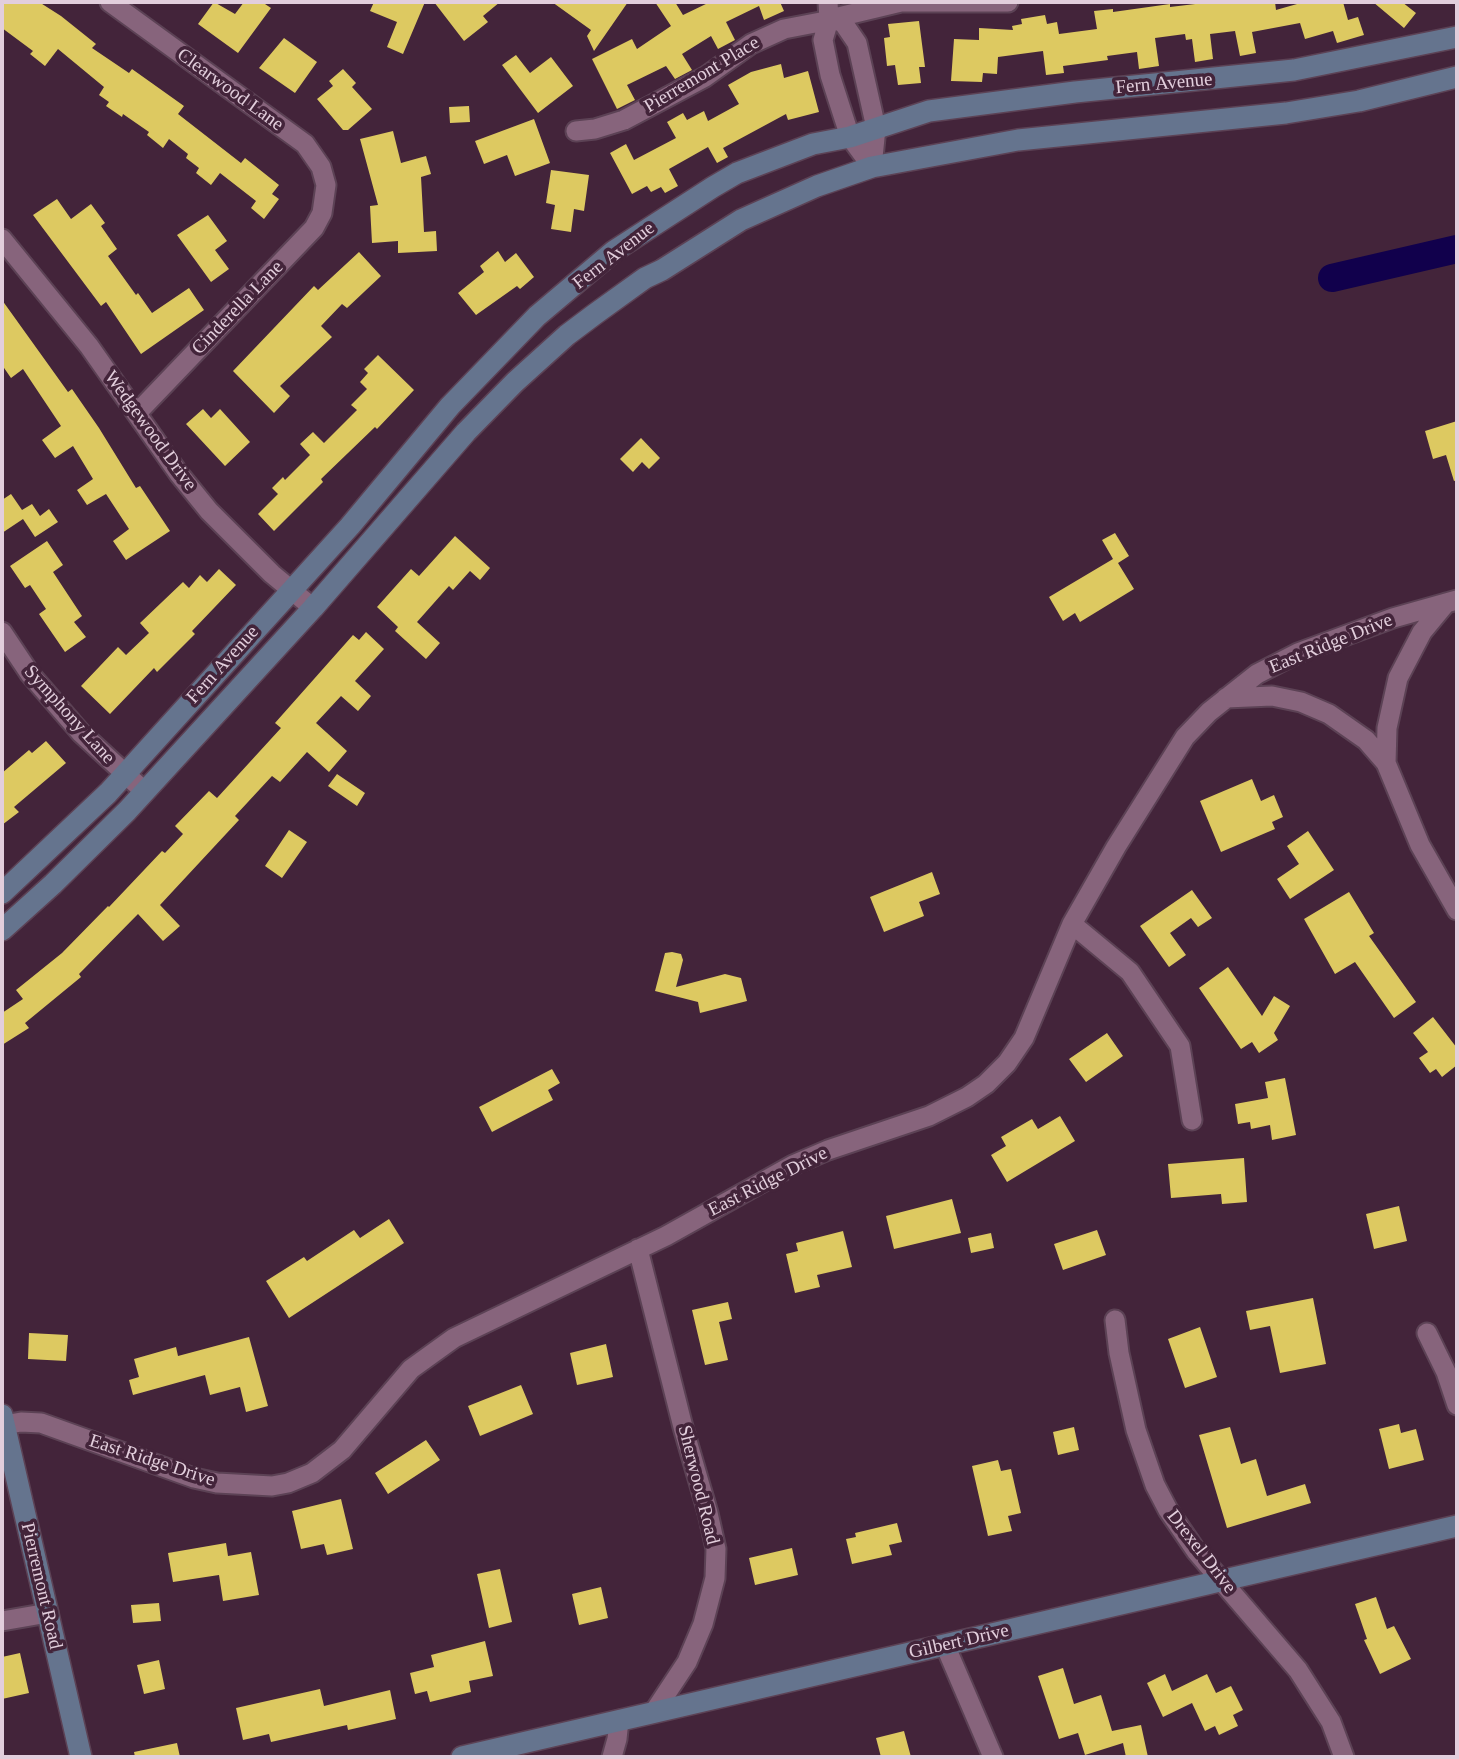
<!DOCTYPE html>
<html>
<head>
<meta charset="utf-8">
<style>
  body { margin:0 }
  #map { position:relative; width:1459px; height:1759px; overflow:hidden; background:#43243a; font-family:Georgia,serif }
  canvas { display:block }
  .frame { position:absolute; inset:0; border:4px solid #e2cedc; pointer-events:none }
</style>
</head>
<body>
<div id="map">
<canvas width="1459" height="1759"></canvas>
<div class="frame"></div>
</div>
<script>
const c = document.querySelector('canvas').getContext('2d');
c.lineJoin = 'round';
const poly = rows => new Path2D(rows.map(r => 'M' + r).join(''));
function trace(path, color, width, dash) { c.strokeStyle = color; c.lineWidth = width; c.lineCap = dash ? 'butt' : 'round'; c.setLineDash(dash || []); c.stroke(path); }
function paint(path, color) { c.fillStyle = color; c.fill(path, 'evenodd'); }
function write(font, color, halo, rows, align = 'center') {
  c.font = font + ' Georgia,serif'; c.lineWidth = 7; c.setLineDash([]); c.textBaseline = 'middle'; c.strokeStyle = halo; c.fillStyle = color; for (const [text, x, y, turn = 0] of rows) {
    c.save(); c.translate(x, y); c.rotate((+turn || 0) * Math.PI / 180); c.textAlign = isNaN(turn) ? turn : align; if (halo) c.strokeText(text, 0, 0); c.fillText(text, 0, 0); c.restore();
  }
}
const river = poly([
  [1332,278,1457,249]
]);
const building = poly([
  [2,2,39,2,61,16,96,44,92,48,129,73,132,69,184,106,178,114,241,163,245,158,279,185,272,194,279,199,264,219,251,208,256,201,220,173,211,185,196,173,199,168,186,158,188,154,169,139,163,148,147,135,149,132,123,114,122,117,106,106,109,102,99,95,104,87,58,49,45,66,30,54,33,51,2,28],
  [214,2,235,14,244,2,262,2,271,8,238,53,198,24],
  [374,2,425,2,403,54,387,47,397,22,370,11],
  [434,2,500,2,483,16,488,22,464,41],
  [552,2,628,2,594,51,587,36,591,30],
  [655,2,675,2,683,15,710,2,780,2,784,11,764,20,759,6,726,22,735,40,718,49,711,36,682,54,692,70,675,79,666,66,627,85,635,100,617,109,592,59,632,39,637,49,671,26],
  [1212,2,1275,2,1276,10,1304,2,1343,2,1348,20,1358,17,1364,35,1337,43,1333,31,1305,39,1300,23,1252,32,1256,53,1240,56,1235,31,1210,34,1213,59,1195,62,1192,39,1186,40,1185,34,1155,38,1159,66,1139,69,1137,52,1107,56,1108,60,1063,66,1064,73,1046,75,1043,51,998,57,997,74,983,73,982,82,951,81,954,39,979,40,979,28,1013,30,1012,26,1022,24,1021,19,1045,15,1047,24,1057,22,1059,34,1097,29,1094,11,1113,9,1113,12,1170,4,1170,7],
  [1373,2,1402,2,1416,13,1404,28],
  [919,21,925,67,919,67,921,83,898,85,895,65,887,66,884,38,890,37,888,24],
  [284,38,317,62,295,93,259,68],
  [516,55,530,73,551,57,573,86,538,113,502,65],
  [781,64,784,78,808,71,819,112,788,120,786,114,723,148,728,157,717,163,708,147,669,169,678,186,665,193,661,187,651,192,647,186,632,194,610,153,626,144,634,160,676,138,667,122,683,113,687,120,704,111,708,121,739,104,728,85,751,72],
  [343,69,356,83,352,87,372,109,348,130,343,130,317,99,333,86,329,81],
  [469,106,470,122,450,123,449,107],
  [534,119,550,163,515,176,507,155,484,164,475,141],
  [393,131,401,163,426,156,431,174,421,177,424,232,436,231,437,251,398,253,398,241,372,243,370,206,378,205,360,139],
  [551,170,589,175,584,211,574,209,571,232,551,229,555,205,546,203],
  [57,199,71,219,91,204,105,223,101,226,117,249,108,256,136,295,138,293,152,313,189,288,204,310,141,354,106,302,101,306,33,215],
  [208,215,227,241,215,250,229,269,211,282,177,235],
  [498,251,505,262,516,253,534,277,520,289,517,286,476,315,458,293,484,272,480,266],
  [359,252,381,276,347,308,342,304,321,326,332,337,280,386,290,396,274,413,233,371,314,286,318,290],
  [2,300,68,392,72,389,99,428,136,488,140,486,170,531,126,560,113,541,129,529,106,494,87,505,77,490,93,479,73,446,55,458,42,440,61,426,23,369,11,378,2,365],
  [378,355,414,390,377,429,375,427,321,479,323,482,274,531,258,514,278,494,272,488,283,477,285,480,310,455,300,444,313,432,324,443,357,410,351,405,367,389,360,382,368,373,364,369],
  [203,409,211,418,220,409,250,442,225,466,186,424],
  [1457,421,1457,480,1454,481,1446,455,1433,459,1425,431],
  [641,438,660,458,649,469,642,462,633,472,620,459],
  [11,494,22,510,32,504,40,516,49,509,58,522,35,537,23,519,2,533,2,500],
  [1115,533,1129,556,1118,563,1134,589,1080,622,1075,613,1063,621,1049,597,1113,559,1102,540],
  [455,536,490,568,480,580,470,571,453,590,449,586,417,622,440,643,426,659,395,631,398,627,377,607,411,569,419,576],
  [47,541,63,565,53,572,82,616,74,622,86,637,65,652,39,614,46,609,30,585,25,588,10,566],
  [219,569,236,585,192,631,195,634,157,672,154,668,110,714,81,686,118,647,126,655,149,633,140,623,183,582,189,588,200,575,207,582],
  [366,632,384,649,355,681,371,696,358,711,341,696,316,723,347,751,329,772,307,752,280,782,272,776,235,816,239,820,160,905,180,926,163,941,138,914,79,974,81,977,25,1023,29,1028,2,1045,2,1013,23,999,16,990,62,953,108,906,109,907,162,851,165,853,183,834,175,826,209,791,217,798,281,728,275,723,353,635,359,640],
  [46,741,66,763,14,807,19,812,2,825,2,773,29,750,32,753],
  [337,774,365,793,357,806,328,786],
  [1252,779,1261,801,1274,795,1283,817,1272,822,1275,829,1221,852,1200,801],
  [289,830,307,842,282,878,265,866],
  [1308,831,1334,870,1290,899,1277,879,1299,864,1287,846],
  [932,872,940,894,919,902,924,916,884,932,870,897],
  [1192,890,1212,918,1198,927,1191,918,1170,933,1186,955,1169,967,1140,926],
  [1349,892,1374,933,1369,936,1416,1002,1394,1018,1355,962,1335,974,1304,919],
  [672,952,681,954,683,960,676,987,725,974,741,978,747,1001,700,1013,698,1002,655,991,665,953],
  [1228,967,1262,1016,1274,996,1290,1006,1274,1033,1278,1040,1259,1053,1252,1042,1241,1049,1199,988],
  [1433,1017,1457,1048,1457,1065,1442,1077,1436,1069,1430,1073,1419,1058,1428,1052,1413,1033],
  [1107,1033,1123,1056,1086,1082,1069,1059],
  [552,1069,560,1083,548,1090,553,1100,492,1132,479,1107],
  [1285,1078,1296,1135,1272,1140,1270,1125,1251,1129,1250,1122,1238,1124,1235,1104,1268,1098,1265,1082],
  [1060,1116,1075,1141,1007,1182,991,1155,1006,1146,1001,1137,1032,1119,1038,1129],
  [1244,1158,1247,1202,1222,1204,1221,1194,1171,1198,1168,1164],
  [952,1199,961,1233,894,1249,886,1216],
  [1399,1206,1407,1241,1374,1249,1366,1214],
  [389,1219,404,1243,289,1318,266,1281,304,1257,307,1261,354,1230,360,1238],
  [1097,1230,1106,1255,1063,1270,1054,1244],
  [843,1231,852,1267,817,1275,820,1287,795,1293,786,1254,798,1251,796,1243],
  [991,1233,994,1248,971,1253,968,1238],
  [1313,1298,1326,1364,1280,1373,1270,1326,1250,1330,1246,1311],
  [728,1302,732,1319,719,1322,728,1360,705,1365,692,1310],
  [1200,1327,1217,1377,1185,1388,1168,1339],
  [29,1333,68,1335,66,1361,28,1359],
  [249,1337,268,1406,246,1412,240,1387,210,1395,205,1375,133,1395,129,1380,139,1377,134,1359,176,1347,178,1356],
  [606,1344,613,1377,577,1385,570,1353],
  [521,1385,533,1414,480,1436,468,1406],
  [1399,1424,1401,1433,1416,1429,1424,1460,1389,1469,1379,1429],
  [1074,1427,1079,1450,1058,1455,1053,1432],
  [1230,1427,1241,1464,1256,1459,1267,1496,1305,1484,1311,1503,1227,1528,1199,1435],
  [426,1440,440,1460,388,1494,375,1473],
  [998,1460,1001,1471,1011,1469,1021,1513,1008,1516,1012,1531,988,1536,972,1466],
  [341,1499,353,1549,327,1555,324,1544,301,1549,292,1511],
  [897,1523,902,1542,889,1545,892,1555,852,1564,846,1539,856,1537,855,1533],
  [226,1543,228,1556,251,1552,259,1595,223,1601,219,1575,173,1582,168,1553],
  [792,1548,798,1575,755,1585,749,1558],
  [500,1569,512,1622,489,1628,477,1574],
  [601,1587,608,1618,579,1625,572,1594],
  [1376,1597,1387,1629,1394,1626,1411,1659,1380,1674,1364,1640,1367,1639,1355,1604],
  [159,1603,161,1621,133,1623,131,1605],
  [485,1641,493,1676,469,1681,471,1692,430,1702,427,1691,415,1694,410,1673,434,1667,431,1655],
  [20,1653,29,1693,2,1699,2,1657],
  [159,1660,165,1689,144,1694,137,1665],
  [1063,1668,1074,1704,1101,1695,1112,1731,1141,1725,1148,1757,1126,1757,1123,1743,1085,1755,1078,1733,1059,1739,1038,1676],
  [1165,1674,1172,1691,1207,1674,1216,1693,1231,1686,1243,1710,1233,1715,1238,1726,1219,1735,1215,1726,1205,1731,1192,1703,1163,1717,1147,1683],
  [320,1689,324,1706,390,1690,396,1719,348,1730,347,1725,271,1742,269,1734,243,1740,236,1708],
  [904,1731,911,1757,881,1757,876,1738],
  [177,1743,180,1757,135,1757,134,1752]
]);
const street = poly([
  [110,2,305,144,321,167,326,185,322,213,314,228,137,413],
  [828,2,829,20,823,40,830,75,850,137,872,167],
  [830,19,901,2,1008,2],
  [576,131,595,129,624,120,705,77,751,44,784,29,836,19,844,24,857,43,876,128,872,167],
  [2,239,89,346,179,474,209,511,272,574,313,608],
  [2,632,30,674,81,733,144,791],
  [1226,698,1272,696,1301,702,1329,714,1366,740,1386,763,1420,845,1457,910],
  [1386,763,1387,728,1398,678,1422,632,1446,603],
  [1072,924,1130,972,1180,1046,1192,1120],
  [638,1249,683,1427,708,1513,716,1549,715,1578,703,1624,687,1662,654,1712],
  [1115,1320,1119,1353,1136,1430,1155,1485,1168,1510,1196,1551,1298,1670,1331,1722,1344,1757],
  [1427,1333,1446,1372,1457,1405],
  [4,1425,21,1422,41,1423,194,1478,217,1483,272,1486,288,1483,312,1473,342,1450,411,1369,454,1338,666,1236,793,1165,828,1150,929,1116,967,1097,986,1084,1007,1063,1024,1038,1072,924,1116,847,1185,737,1209,712,1257,674,1298,653,1393,618,1457,600],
  [2,1621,48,1613],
  [945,1645,993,1757],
  [612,1757,617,1739,619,1720]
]);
const secondary = poly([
  [2,893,108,793,350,526,450,406,537,316,614,251,713,187,737,173,813,144,850,137,929,111,1075,92,1294,70,1457,37],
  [2,930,53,884,127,811,313,608,466,432,515,382,567,335,595,314,645,278,662,270,741,220,817,186,872,167,1018,140,1286,113,1359,101,1457,77],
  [2,1415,81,1757],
  [462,1757,1457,1526]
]);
const streetNames = [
  ["Pierremont Place",702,75,-31],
  ["Fern Avenue",1164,84,-5],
  ["Clearwood Lane",230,90,36],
  ["Fern Avenue",614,256,-38],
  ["Cinderella Lane",238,308,-46],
  ["Wedgewood Drive",150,431,54],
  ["East Ridge Drive",1331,644,-22],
  ["Fern Avenue",223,665,-48],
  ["Symphony Lane",69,715,48],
  ["East Ridge Drive",768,1182,-27],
  ["East Ridge Drive",152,1461,18],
  ["Sherwood Road",698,1485,76],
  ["Drexel Drive",1201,1552,52],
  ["Pierremont Road",41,1586,77],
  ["Gilbert Drive",959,1642,-13]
];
trace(river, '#11004c', 28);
paint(building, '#ddc961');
trace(street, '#5c4255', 23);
trace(secondary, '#5c4255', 24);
trace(street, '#87647c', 19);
trace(secondary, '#65748e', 21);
write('19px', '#e2cedc', '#43243a', streetNames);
</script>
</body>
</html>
